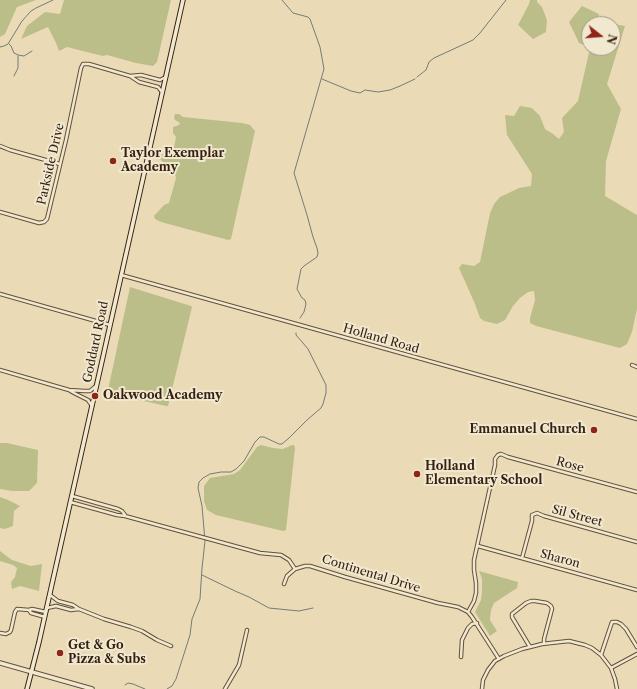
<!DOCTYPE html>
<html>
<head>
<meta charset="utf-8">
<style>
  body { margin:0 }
  #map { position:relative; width:637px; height:689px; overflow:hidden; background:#eadbb6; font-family:"Libre Caslon Text",serif }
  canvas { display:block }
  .north { position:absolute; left:581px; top:16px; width:40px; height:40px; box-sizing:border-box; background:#f1e8d0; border:1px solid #a69884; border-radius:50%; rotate:107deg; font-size:11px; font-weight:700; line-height:16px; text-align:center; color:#362011 }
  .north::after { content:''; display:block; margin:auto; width:14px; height:18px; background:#8f2418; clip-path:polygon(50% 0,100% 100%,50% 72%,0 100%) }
</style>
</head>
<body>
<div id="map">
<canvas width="637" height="689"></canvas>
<div class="north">N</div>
</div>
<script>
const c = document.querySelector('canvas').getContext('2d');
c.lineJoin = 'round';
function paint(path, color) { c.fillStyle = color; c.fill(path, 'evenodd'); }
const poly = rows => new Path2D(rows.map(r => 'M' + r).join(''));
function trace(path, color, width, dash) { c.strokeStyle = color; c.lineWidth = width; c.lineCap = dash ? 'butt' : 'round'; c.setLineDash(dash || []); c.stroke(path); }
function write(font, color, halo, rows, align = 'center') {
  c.font = font + ' "Libre Caslon Text",serif'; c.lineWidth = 4; c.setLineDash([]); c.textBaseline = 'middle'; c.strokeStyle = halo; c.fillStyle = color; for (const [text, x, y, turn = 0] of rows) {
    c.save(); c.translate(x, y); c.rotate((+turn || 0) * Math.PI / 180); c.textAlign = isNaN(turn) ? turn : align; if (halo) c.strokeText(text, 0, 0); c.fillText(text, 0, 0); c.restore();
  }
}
const green = poly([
  [0,0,36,0,17,7,5,34,0,37],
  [64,0,171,0,157,62,153,66,136,63,107,55,103,56,67,47,59,51,56,43,48,27,21,39,27,26,45,12,60,14],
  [530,0,537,0,537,2,542,7,547,20,546,32,533,39,518,25,529,4],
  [582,6,599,14,598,22,612,24,589,24,589,47,579,43,569,22],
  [613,24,625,26,607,84,621,109,606,161,605,196,637,215,637,309,632,332,627,344,620,348,536,326,530,323,530,318,535,300,534,291,528,292,520,298,513,306,505,320,497,324,484,321,480,318,475,304,459,268,462,264,474,266,480,262,490,213,494,204,500,197,519,188,531,186,532,174,507,135,505,115,514,116,520,106,532,108,540,116,545,129,553,134,559,139,564,132,562,118,578,101,590,48,613,48],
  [175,114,179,114,183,117,242,123,250,125,255,131,231,239,228,240,161,222,155,219,154,216,164,205,169,203,176,178,175,174,160,159,161,155,166,153,173,152,176,137,173,133,173,127,179,125,180,123,175,120,174,117],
  [130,287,191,306,192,307,168,406,166,406,121,396,111,393,108,390],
  [0,443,7,443,38,450,37,483,29,491,12,491,0,489],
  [261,445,273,448,283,449,292,445,294,445,295,448,286,530,283,531,216,515,207,510,204,501,204,486,210,478,234,474,240,470,257,447],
  [0,497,8,500,20,506,14,511,13,526,5,529,0,528],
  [0,551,12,560,31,566,42,564,39,591,20,586,12,589,11,582,15,577,17,568,13,565,0,561],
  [479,571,518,582,517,588,494,603,491,610,490,618,490,620,497,631,490,636,475,612,481,600,482,591,482,579]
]);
const stream = poly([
  [282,0,293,13,308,17,310,19,320,47,324,69,294,173,307,215,313,237,317,248,318,253,317,257,304,266,301,269,297,289,302,298,305,300,306,304,304,312,300,318],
  [9,44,11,46,14,53,18,55,24,56,32,51],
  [0,47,4,46,8,44,22,21,31,11,36,8,53,0],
  [14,76,18,68,18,56],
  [417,77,426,70,429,62,434,58,473,40,480,33,506,0],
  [322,79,351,91,360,93,365,90,378,92,390,90,400,86,415,79],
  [202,575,235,591,249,597,269,608,299,611,313,608],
  [125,685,128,683,133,684,145,689],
  [167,689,172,686,176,679,190,635,192,619,200,599,202,568,205,541,202,506,198,488,199,482,203,478,210,474,221,472,231,472,236,469,244,461,255,442,260,437,264,437,279,444,282,444,289,438,307,420,321,408,323,404,326,393,326,385,308,349,303,343,296,335,296,333]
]);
const minor = poly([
  [130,76,141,75,160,80,166,77],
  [0,146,10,150,60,164],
  [0,212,39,223,44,222,47,219,66,140,81,68,83,64,89,64,130,76,139,82,158,87,162,92],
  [121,275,637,419],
  [0,294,110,325],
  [632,365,637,367],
  [0,370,69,390,84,391,90,391,96,386],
  [69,390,74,393,88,400,92,406],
  [72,496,118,509,122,511,125,515],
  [70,502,117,515,125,516,260,553,281,555,289,560,295,569],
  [478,546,637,590],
  [522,558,532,521,532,515,537,513,544,516,637,542],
  [284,584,287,576,295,569,305,566,310,566,345,577,438,603,458,607,468,612,472,617,499,659],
  [47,608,56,606,71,610,79,609,73,605,58,601,50,595],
  [79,609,104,619,131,627,142,631,157,640,171,646],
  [29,610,31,613,45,617],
  [468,612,474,601,476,593,476,583,474,570,474,560,495,465,495,459,498,455,501,454,508,457,637,492],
  [0,633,6,634,10,632,11,630,15,612,17,609,29,610,32,609,46,612],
  [530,647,512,617,512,614,526,603,531,601,535,601,547,603,551,606,552,609,544,639,544,643],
  [601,655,612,622,617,622,621,624,626,629,637,647],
  [461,657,462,640,468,628,472,624,477,623],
  [611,668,637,654],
  [225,689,239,665,247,630],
  [482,689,483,680,488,670,495,661,504,656,522,649,542,644,569,641,585,645,592,648,601,655,611,668,615,679,617,689]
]);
const tertiary = poly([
  [0,663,92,689]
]);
const secondary = poly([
  [27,689,39,642,183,0]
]);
const markers = [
  [113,161,4,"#8f2418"],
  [95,396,4,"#8f2418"],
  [594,430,4,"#8f2418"],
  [417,474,4,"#8f2418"],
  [60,653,4,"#8f2418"]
];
const poiNames = [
  ["Taylor Exemplar",121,154],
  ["Academy",121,168],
  ["Oakwood Academy",103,396],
  ["Emmanuel Church",586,430,"right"],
  ["Holland",425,467],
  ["Elementary School",425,481],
  ["Get & Go",68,646],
  ["Pizza & Subs",68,660]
];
const streetNames = [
  ["Parkside Drive",51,164,-77],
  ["Holland Road",381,339,16],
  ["Goddard Road",96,342,-78],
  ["Rose",570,465,15],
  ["Sil Street",577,516,15],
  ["Sharon",560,559,15],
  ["Continental Drive",371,574,17]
];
paint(green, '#bcbe8a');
trace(stream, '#747b76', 1);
trace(minor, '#634f3a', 4.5);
trace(tertiary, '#634f3a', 5.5);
trace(secondary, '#362011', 5.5);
trace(minor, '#f1e8d0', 2.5);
trace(tertiary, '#f1e8d0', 3.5);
trace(secondary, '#f1e8d0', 3.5);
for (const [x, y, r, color] of markers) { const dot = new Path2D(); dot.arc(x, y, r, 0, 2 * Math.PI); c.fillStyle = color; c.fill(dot); trace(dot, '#f1e8d0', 1.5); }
write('bold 12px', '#362011', '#f1e8d0', poiNames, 'left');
write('12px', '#362011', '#f1e8d0', streetNames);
</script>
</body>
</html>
